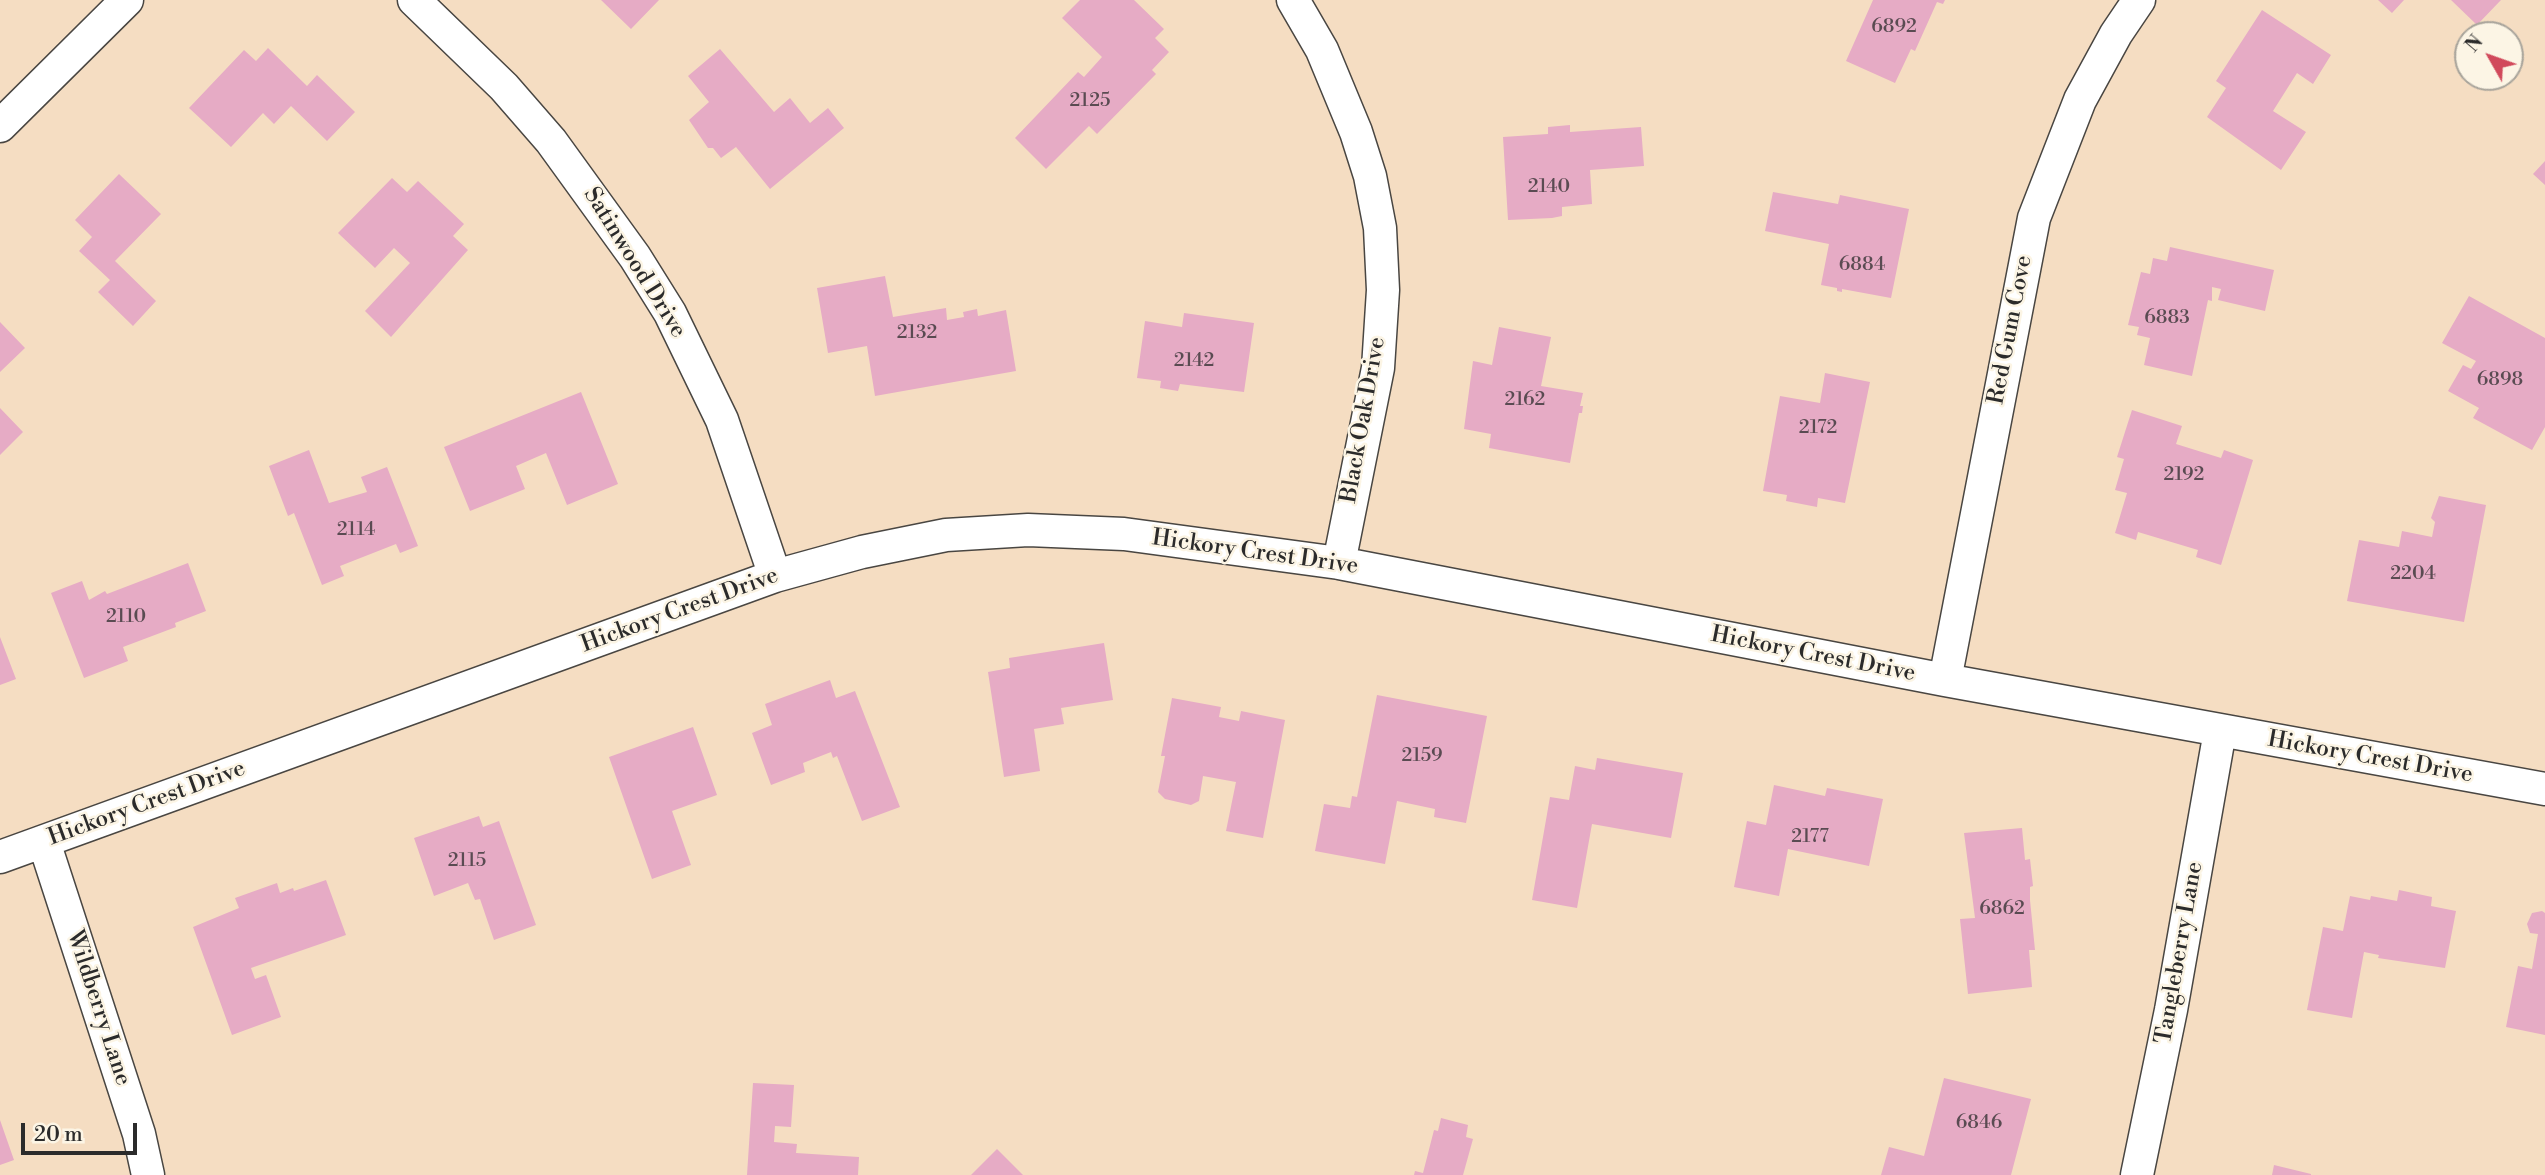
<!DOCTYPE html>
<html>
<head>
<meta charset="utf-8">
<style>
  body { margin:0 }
  #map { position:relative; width:2545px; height:1175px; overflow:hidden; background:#f5ddc2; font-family:"Libre Bodoni",serif }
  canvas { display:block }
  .north { position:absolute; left:2454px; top:21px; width:70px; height:70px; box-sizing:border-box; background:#fcf5e5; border:2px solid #a8a49b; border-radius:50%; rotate:310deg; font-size:19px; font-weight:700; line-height:28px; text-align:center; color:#2b2b2b }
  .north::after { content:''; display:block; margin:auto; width:24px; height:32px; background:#d1495b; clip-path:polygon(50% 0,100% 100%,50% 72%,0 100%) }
  .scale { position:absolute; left:21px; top:1123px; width:116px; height:32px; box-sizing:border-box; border:4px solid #2b2b2b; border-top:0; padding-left:9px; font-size:21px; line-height:24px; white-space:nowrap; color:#2b2b2b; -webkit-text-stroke:5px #fcf5e5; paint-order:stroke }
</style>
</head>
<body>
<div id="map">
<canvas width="2545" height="1175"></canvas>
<div class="north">N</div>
<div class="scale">20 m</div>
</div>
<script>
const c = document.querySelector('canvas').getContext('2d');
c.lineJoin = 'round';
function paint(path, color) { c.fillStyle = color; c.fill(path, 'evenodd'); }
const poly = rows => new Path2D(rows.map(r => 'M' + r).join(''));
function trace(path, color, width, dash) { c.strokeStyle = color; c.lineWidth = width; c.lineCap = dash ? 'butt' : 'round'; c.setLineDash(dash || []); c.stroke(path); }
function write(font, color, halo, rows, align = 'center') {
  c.font = font + ' "Libre Bodoni",serif'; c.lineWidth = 5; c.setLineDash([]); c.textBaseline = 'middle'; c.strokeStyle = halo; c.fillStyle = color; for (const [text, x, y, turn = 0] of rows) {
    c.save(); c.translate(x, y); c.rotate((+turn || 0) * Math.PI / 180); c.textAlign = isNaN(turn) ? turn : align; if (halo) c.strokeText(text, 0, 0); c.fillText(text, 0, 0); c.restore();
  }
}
const building = poly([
  [601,0,659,0,631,29],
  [1080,0,1134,0,1164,29,1155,38,1169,52,1152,70,1156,74,1097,134,1089,126,1046,169,1015,138,1078,72,1084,77,1102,57,1062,18],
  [1873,0,1945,0,1943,4,1937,2,1915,51,1911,49,1895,83,1846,61],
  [2378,0,2404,0,2392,13],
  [2451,0,2501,0,2477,25],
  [2262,10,2331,55,2313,84,2297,73,2273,111,2306,132,2281,170,2207,117,2226,88,2216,81],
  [268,48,307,86,317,75,355,112,327,141,291,106,274,124,263,113,231,147,189,108,244,50,256,61],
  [720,49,774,112,790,98,810,123,828,108,844,128,770,189,736,147,721,158,713,148,708,148,689,120,709,102,688,76],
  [1570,125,1570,132,1641,127,1644,166,1590,170,1592,204,1562,207,1562,216,1552,218,1508,220,1503,137,1548,134,1548,127],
  [2545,161,2545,185,2533,174],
  [119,174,161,214,115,261,156,301,133,326,98,292,110,280,79,251,92,237,75,220],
  [392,178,407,192,418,181,464,224,453,236,468,250,391,337,365,311,410,263,394,248,375,268,338,233],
  [1773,192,1838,204,1840,195,1909,209,1891,298,1842,289,1842,292,1837,291,1837,288,1821,285,1829,244,1765,231],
  [2170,247,2274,270,2265,311,2218,300,2221,289,2212,287,2212,301,2208,300,2192,376,2144,365,2150,338,2137,335,2139,327,2128,325,2141,272,2150,274,2153,258,2167,261],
  [885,276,893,317,946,308,947,320,964,317,963,312,977,309,978,316,1006,310,1016,371,875,396,867,346,828,353,817,288],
  [2469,296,2545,338,2545,427,2532,450,2473,418,2479,408,2448,391,2463,365,2471,369,2476,361,2442,343],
  [1184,313,1254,323,1244,392,1180,384,1178,391,1160,388,1161,381,1137,378,1145,321,1182,327],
  [0,322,25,348,0,372],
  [1499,327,1551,337,1541,386,1583,393,1580,406,1583,406,1582,413,1579,413,1570,463,1489,448,1491,434,1464,429,1473,361,1492,365],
  [1825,373,1870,382,1845,503,1818,498,1817,507,1786,501,1787,495,1763,491,1780,396,1820,403],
  [581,392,618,484,567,505,546,453,516,466,525,489,470,511,444,447],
  [0,408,23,432,0,455],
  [2132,410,2182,426,2176,444,2221,458,2224,450,2253,460,2221,565,2196,557,2198,550,2138,532,2136,540,2115,533,2127,493,2115,490,2124,459,2117,457],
  [309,450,329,503,367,492,361,477,387,467,418,546,400,553,396,544,340,566,344,576,322,585,294,513,288,516,269,466],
  [2439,496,2486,505,2464,622,2347,601,2359,540,2399,547,2402,531,2432,537,2435,522,2431,518],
  [188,563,206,611,175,623,176,627,123,647,128,661,84,678,51,593,82,581,89,600,105,591,107,594],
  [0,637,16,679,0,685],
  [1104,643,1113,700,1061,708,1064,724,1034,729,1040,771,1004,777,988,672,1010,668,1009,658],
  [830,680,836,698,855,691,900,807,862,821,837,756,833,758,831,752,803,763,805,772,771,785,752,733,772,725,765,704],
  [1377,695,1487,716,1466,823,1434,817,1435,809,1397,801,1385,864,1315,851,1324,804,1350,808,1352,796,1357,797],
  [1172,698,1221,707,1219,717,1239,721,1241,711,1285,720,1263,838,1226,831,1236,782,1203,776,1199,801,1191,805,1165,799,1158,792,1165,756,1161,756],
  [693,727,717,795,672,811,691,865,652,879,609,757],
  [1597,758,1683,773,1671,838,1592,824,1577,908,1532,900,1550,797,1569,800,1575,766,1595,770],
  [1774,785,1825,796,1827,788,1883,799,1869,866,1788,849,1779,896,1734,887,1747,821,1766,825],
  [479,816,483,827,499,821,536,925,494,940,480,899,475,900,468,883,434,896,414,838],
  [2022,828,2025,860,2030,859,2033,886,2030,887,2030,900,2035,950,2029,950,2032,987,1968,994,1960,919,1975,918,1964,833],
  [326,880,346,935,251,968,255,979,266,975,281,1017,232,1035,193,927,239,908,235,898,277,883,280,893,293,888,294,891],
  [2399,890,2432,897,2431,906,2456,911,2445,968,2378,958,2379,955,2364,952,2352,1018,2307,1010,2323,927,2343,931,2350,896,2370,900,2371,896,2397,901],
  [2542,911,2545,913,2545,1035,2506,1027,2518,966,2532,969,2538,934,2530,933,2527,924,2532,913],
  [1944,1078,2031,1099,2011,1175,1881,1175,1889,1147,1924,1156],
  [753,1083,794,1085,791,1127,775,1126,774,1142,797,1144,796,1153,859,1157,858,1175,747,1175],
  [1441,1118,1468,1125,1466,1137,1473,1139,1463,1175,1414,1175,1415,1171,1423,1173,1434,1130,1438,1131],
  [0,1120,14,1160,0,1165],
  [997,1149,1023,1175,971,1175],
  [2274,1165,2311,1174,2311,1175,2272,1175]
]);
const street = poly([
  [414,0,504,87,551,141,635,257,670,313,722,420,775,576],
  [1293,0,1322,50,1356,132,1370,176,1380,228,1383,290,1378,368,1339,563],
  [0,126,127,0],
  [1945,680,2034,218,2080,100,2116,34,2139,0],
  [44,842,139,1134,148,1175],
  [0,857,775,576,862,552,946,535,1028,530,1124,534,1339,563,1945,680,2545,789],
  [2137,1175,2171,1010,2220,731]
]);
const numberNames = [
  ["6892",1894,27],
  ["2125",1090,101],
  ["2140",1549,187],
  ["6884",1862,265],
  ["6883",2167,318],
  ["2132",917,333],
  ["2142",1194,361],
  ["6898",2500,380],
  ["2162",1525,400],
  ["2172",1818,428],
  ["2192",2184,475],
  ["2114",356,530],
  ["2204",2413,574],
  ["2110",126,617],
  ["2159",1422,756],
  ["2177",1810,837],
  ["2115",467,861],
  ["6862",2002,909],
  ["6846",1979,1123]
];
const streetNames = [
  ["Satinwood Drive",634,263,58],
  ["Red Gum Cove",2011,330,-79],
  ["Black Oak Drive",1364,420,-80],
  ["Hickory Crest Drive",1255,553,8],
  ["Hickory Crest Drive",680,611,-20],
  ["Hickory Crest Drive",1813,655,11],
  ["Hickory Crest Drive",2370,758,10],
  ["Hickory Crest Drive",147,804,-20],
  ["Tangleberry Lane",2180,953,-80],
  ["Wildberry Lane",98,1008,72]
];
paint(building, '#e6abc5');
trace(street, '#494642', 35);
trace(street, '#fff', 32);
write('19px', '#5a4b52', null, numberNames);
write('23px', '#2b2b2b', '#fcf5e5', streetNames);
</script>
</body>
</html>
